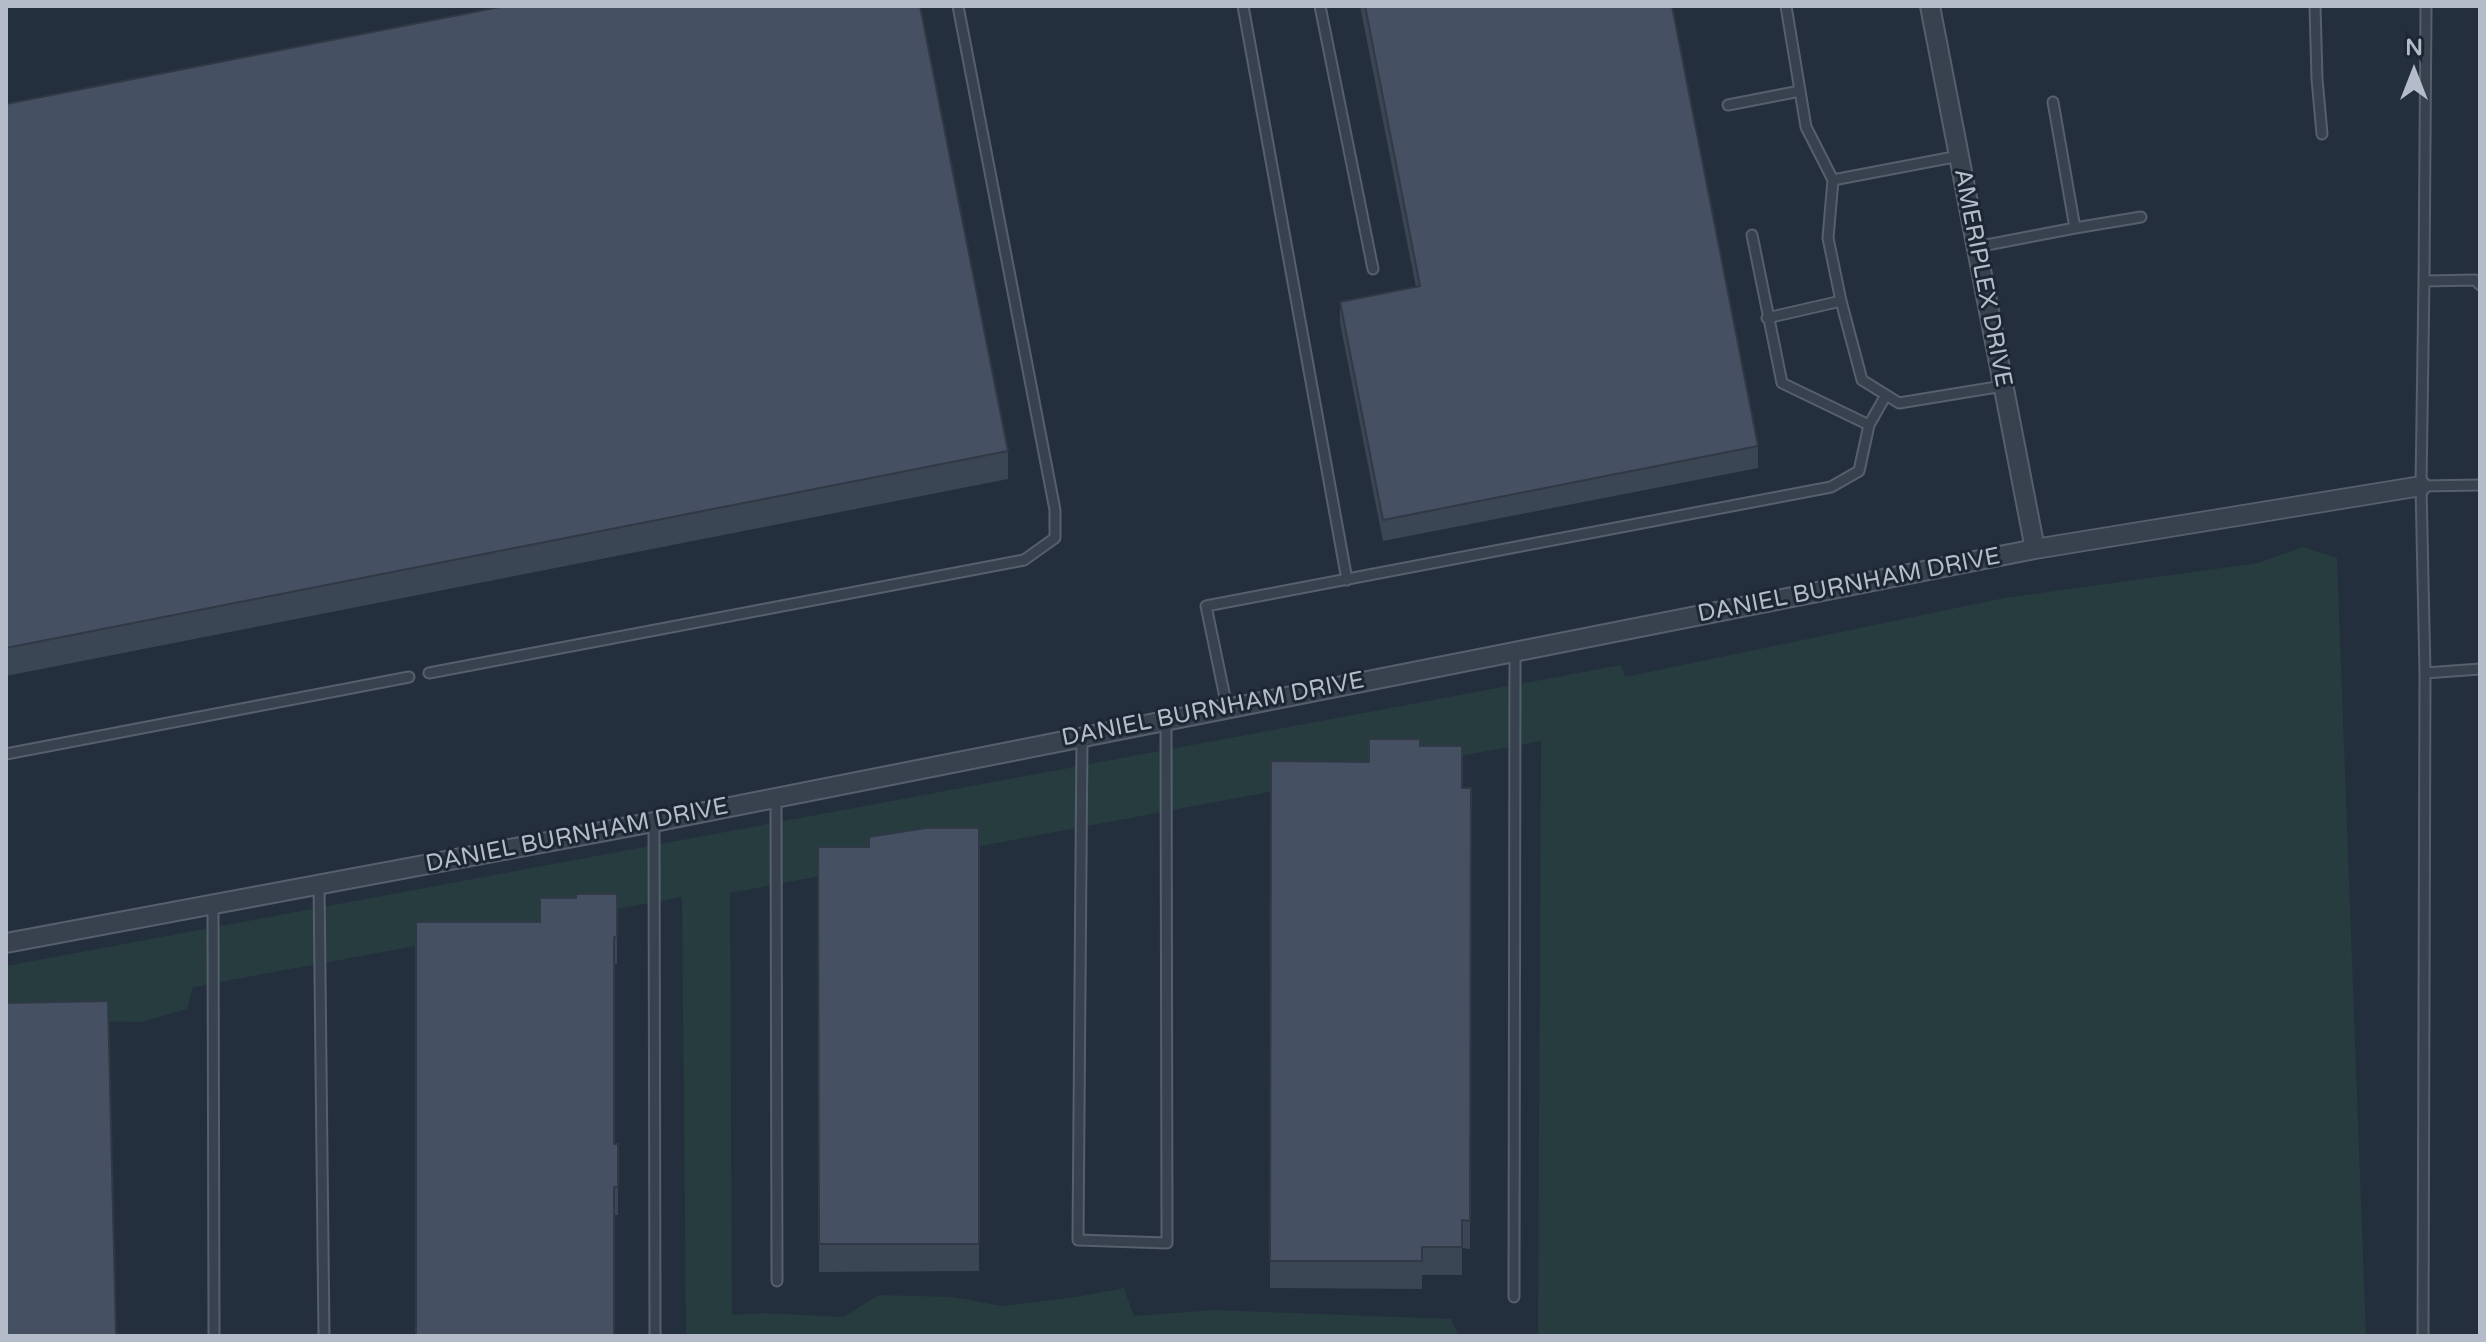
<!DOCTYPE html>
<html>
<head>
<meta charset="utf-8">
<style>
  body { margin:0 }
  #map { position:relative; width:2486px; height:1342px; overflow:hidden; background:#242f3e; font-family:"Varela Round",sans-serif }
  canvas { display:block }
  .frame { position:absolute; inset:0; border:8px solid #b4bcc9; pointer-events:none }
  .north { position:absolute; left:2374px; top:32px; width:80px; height:80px; -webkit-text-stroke:6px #1d2633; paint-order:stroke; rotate:0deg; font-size:22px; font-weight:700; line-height:32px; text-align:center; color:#b4bcc9 }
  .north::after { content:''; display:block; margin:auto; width:28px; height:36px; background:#b4bcc9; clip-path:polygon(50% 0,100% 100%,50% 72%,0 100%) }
</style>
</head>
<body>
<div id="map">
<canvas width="2486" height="1342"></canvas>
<div class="frame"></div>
<div class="north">N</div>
</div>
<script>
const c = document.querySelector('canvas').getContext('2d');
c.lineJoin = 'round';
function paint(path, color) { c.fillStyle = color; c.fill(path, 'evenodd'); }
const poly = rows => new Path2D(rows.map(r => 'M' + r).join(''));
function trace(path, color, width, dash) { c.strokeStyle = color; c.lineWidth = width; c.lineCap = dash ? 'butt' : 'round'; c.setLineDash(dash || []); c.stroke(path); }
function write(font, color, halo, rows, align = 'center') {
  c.font = font + ' "Varela Round",sans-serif'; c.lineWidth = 6; c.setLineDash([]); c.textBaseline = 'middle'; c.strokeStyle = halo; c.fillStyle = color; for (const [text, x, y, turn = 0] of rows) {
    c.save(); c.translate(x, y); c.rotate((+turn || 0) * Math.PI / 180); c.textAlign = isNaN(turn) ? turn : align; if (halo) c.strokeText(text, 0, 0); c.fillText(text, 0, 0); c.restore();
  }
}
const green = poly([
  [2303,547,2337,558,2366,1336,1538,1335,1541,741,730,893,732,1315,763,1313,843,1317,879,1295,954,1297,1002,1306,1076,1297,1124,1288,1134,1316,1214,1310,1451,1319,1459,1336,686,1336,682,897,193,987,187,1009,141,1022,6,1020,6,966,1621,665,1625,677,2004,598,2258,563]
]);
const lane = poly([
  [1243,6,1347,580],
  [1320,6,1373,269],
  [1786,6,1806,127,1833,180],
  [2315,6,2317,79,2322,134],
  [1728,105,1800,91],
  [1959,156,1833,180,1828,238,1841,301,1862,380,1899,403,2003,386],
  [2075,228,2141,217],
  [1752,235,1782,383,1869,425,1886,395],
  [1976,247,2075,228,2053,102],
  [2424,281,2426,6],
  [1767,318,1841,301],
  [2421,486,2480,485],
  [429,673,1024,560,1055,538,1055,510,958,6],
  [2425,673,2480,669],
  [1227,707,1206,606,1831,487,1859,471,1869,425],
  [1082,736,1078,1240,1167,1243,1166,720],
  [6,754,409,677],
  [776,798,777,1281],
  [654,822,655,1336],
  [319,884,324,1336],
  [213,905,214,1336],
  [1514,1297,1515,651],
  [2423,1336,2425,673,2421,486,2424,281,2475,280,2480,285]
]);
const street = poly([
  [1930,6,2035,549],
  [6,943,654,822,2035,549,2421,486]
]);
const wall = poly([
  [1360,6,1672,6,1758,446,1758,468,1383,541,1340,323,1340,302,1416,287],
  [6,104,1008,451,1008,479,6,676],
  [1420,746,1462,788,1471,816,1470,1249,1462,1248,1462,1275,1422,1275,1422,1289,1270,1288,1271,761,1369,762],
  [979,828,979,1271,819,1272,818,847,869,847],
  [617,894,617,964,614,964,614,1144,618,1144,618,1215,614,1215,540,922,576,898]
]);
const building = poly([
  [505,6,920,6,1008,451,6,648,6,104,505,6],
  [1365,6,1672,6,1758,446,1383,520,1340,302,1420,286,1365,6],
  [1369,739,1420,739,1420,746,1462,746,1462,788,1471,788,1470,1221,1462,1220,1462,1247,1422,1247,1422,1261,1270,1261,1271,761,1369,762,1369,739],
  [926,828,979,828,979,1244,819,1244,818,847,869,847,869,837,926,828],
  [576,894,617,894,617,937,614,937,614,1144,618,1144,618,1187,614,1187,614,1336,416,1336,416,922,540,922,540,898,576,898,576,894],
  [108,1001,116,1336,6,1336,6,1003,108,1001]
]);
const streetNames = [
  ["AMERIPLEX DRIVE",1982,278,79],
  ["DANIEL BURNHAM DRIVE",1849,586,-11],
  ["DANIEL BURNHAM DRIVE",1213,710,-11],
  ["DANIEL BURNHAM DRIVE",577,836,-11]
];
paint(green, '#263c3f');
trace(lane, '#565f6c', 13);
trace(street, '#565f6c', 22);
trace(lane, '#38414e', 9);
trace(street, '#38414e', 18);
paint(wall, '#3b4654');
paint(building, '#455162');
trace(building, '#303945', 2);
write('24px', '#b4bcc9', '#1d2633', streetNames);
</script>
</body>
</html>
